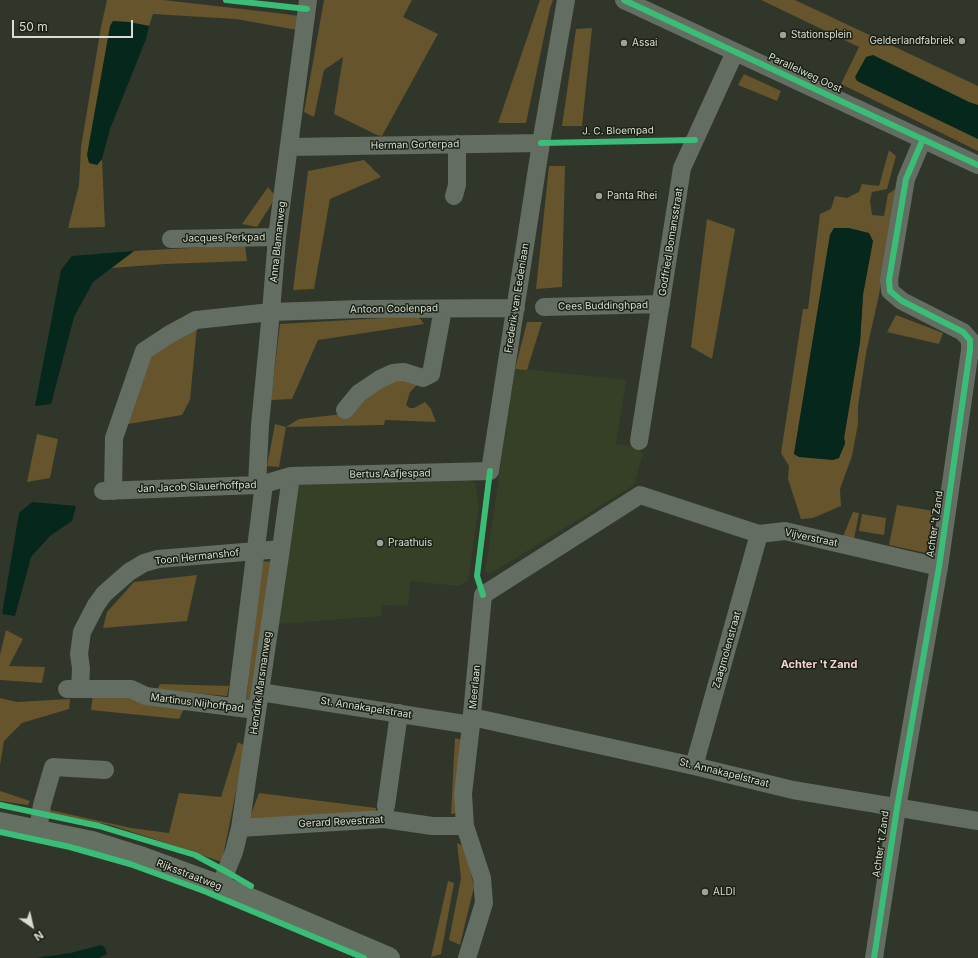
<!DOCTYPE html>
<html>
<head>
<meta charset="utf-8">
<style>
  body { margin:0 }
  #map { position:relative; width:978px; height:958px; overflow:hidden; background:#30362a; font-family:Inter,sans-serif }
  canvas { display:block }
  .north { position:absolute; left:12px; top:906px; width:40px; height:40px; -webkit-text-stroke:3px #1c2116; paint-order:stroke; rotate:146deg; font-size:11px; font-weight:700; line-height:16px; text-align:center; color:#d8ded1 }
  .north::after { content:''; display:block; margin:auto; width:14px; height:18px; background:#d8ded1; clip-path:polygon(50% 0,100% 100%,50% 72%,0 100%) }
  .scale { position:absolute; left:12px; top:20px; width:121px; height:18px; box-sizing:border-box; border:2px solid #d8ded1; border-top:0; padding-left:5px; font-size:12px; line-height:14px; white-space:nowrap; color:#d8ded1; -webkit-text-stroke:3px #1c2116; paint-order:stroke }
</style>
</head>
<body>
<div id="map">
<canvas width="978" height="958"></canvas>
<div class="north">N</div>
<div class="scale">50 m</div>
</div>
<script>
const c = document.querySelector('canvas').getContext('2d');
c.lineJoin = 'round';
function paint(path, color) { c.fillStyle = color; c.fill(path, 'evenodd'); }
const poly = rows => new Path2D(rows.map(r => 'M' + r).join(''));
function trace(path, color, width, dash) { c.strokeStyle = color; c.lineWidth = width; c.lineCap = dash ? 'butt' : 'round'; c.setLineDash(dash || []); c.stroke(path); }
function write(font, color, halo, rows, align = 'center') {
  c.font = font + ' Inter,sans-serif'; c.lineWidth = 3; c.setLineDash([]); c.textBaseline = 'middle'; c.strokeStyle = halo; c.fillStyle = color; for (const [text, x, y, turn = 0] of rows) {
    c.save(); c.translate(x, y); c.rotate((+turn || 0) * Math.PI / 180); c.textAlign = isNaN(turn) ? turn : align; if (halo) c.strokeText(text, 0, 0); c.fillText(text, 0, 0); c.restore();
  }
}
const built = poly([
  [515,368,626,380,616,444,637,447,643,454,634,485,490,574,485,572],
  [467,478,475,484,479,505,468,581,459,586,410,581,408,606,381,605,381,616,277,624,295,481]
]);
const green = poly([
  [107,0,163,0,277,13,300,16,297,30,236,19,153,14,149,26,129,22,97,165,102,159,105,227,68,228,79,185,81,147,101,27],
  [324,0,412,0,403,17,438,34,382,136,377,135,334,114,343,57,324,70,314,117,304,112],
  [540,0,553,0,550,8,526,123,498,123],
  [761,0,795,0,978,86,978,151,841,84,859,47],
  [592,28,582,126,562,126,576,29],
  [744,74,781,91,777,101,738,85],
  [889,150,896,156,887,189,872,192,870,201,872,215,884,216,888,194,897,188,893,207,879,295,866,353,858,406,858,424,852,456,840,489,841,506,813,518,801,519,788,479,789,466,781,453,803,309,808,309,820,214,831,209,835,196,847,198,859,192,862,184,879,186],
  [834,228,849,228,863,295,860,342,844,438,845,444,839,457,794,454,830,235],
  [364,160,381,177,330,199,314,289,293,290,308,171],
  [549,166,565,166,562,287,536,289],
  [268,187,276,197,257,227,242,224],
  [707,219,735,229,712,359,691,347],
  [245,245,247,261,165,264,111,268,134,251],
  [896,315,943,333,939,344,887,332],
  [418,316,424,324,318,340,292,399,271,400,280,324],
  [527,322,542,322,527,370,515,369],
  [197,326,190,400,182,415,122,425,151,355],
  [395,378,419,383,410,392,406,405,410,408,414,408,425,402,431,409,436,422,385,420,384,425,286,427,279,467,267,466,275,424,286,427,299,419,343,414],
  [37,434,58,439,50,478,27,482],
  [897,505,934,511,926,553,889,545],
  [853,512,859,513,854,539,842,539],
  [862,514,886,518,884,535,859,531],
  [262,561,272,562,252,702,246,702],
  [197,575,187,621,103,628,107,612,134,582],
  [6,630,23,639,9,666,45,667,42,683,0,680,0,655],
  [160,684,229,686,227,696,157,690],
  [93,694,133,696,184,709,179,719,91,710],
  [0,698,17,702,70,699,69,709,22,723,4,741,0,765],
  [455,738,462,740,457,813,451,814],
  [238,742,245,746,222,862,163,842,110,825,48,813,50,810,131,828,169,833,179,793,221,797],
  [0,791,30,801,28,805,0,801],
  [259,793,376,808,375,814,249,819],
  [457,843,465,847,474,887,460,945,449,940,461,878],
  [448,881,454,883,441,954,431,957]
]);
const water = poly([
  [113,21,129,22,149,26,146,39,110,129,102,159,97,165,89,163,87,155,110,26],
  [873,55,969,102,978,105,978,139,857,81,855,77,866,57],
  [834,228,849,228,869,233,873,241,863,295,860,342,844,438,845,443,839,458,833,460,799,457,794,454,830,235],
  [134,251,93,282,74,317,51,404,35,406,61,270,72,256],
  [32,502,76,506,72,521,50,536,31,557,15,616,2,614,19,513],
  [101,945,105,948,107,954,99,958,36,958,71,953]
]);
const street = poly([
  [624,0,978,165],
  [289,147,541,143],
  [454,196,457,185,457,144],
  [171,239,277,237],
  [544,307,661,304],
  [345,410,359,393,380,379,393,373,404,372,423,378,431,374,443,309],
  [639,441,682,168,735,52],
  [257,485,260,425,271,312,277,237,308,0],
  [103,491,257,485,264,484,291,476,490,471,541,143,566,0],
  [113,491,114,438,144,351,170,334,196,320,271,312,361,309,516,308],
  [67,689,131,689,146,696,248,709],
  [80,689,81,668,79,654,82,632,96,605,104,594,129,572,144,563,158,559,281,549],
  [260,692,471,725],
  [236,707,264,484],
  [472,717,694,766,793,790,978,821],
  [694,766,759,534],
  [386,806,399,713],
  [240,828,384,819,432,826,465,826],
  [38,830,42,805,53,767,105,770],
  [220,886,234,852,240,828,281,549,291,476],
  [467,958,484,903,482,878,465,826,463,794,471,725,483,595,640,495,759,534,785,531,939,567],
  [874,958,897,808,939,567,970,350,970,340,963,332,902,301,890,291,889,280,906,179,923,139]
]);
const secondary = poly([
  [0,823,92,842,143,858,220,886,389,958]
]);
const cycleway = poly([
  [226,0,307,9],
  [624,0,978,165],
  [541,143,695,140],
  [483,595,477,576,490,471],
  [0,805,99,826,195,855,227,872,251,886],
  [0,832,70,847,130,864,204,891,364,958],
  [874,958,897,808,939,567,970,350,970,340,963,332,902,301,890,291,889,280,906,179,923,139]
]);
const markers = [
  [783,35,4,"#9da397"],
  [962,41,4,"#9da397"],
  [624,43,4,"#9da397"],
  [599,196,4,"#9da397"],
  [380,543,4,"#9da397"],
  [705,892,4,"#9da397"]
];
const poiNames = [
  ["Stationsplein",791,35],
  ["Gelderlandfabriek",954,41,"right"],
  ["Assai",632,43],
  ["Panta Rhei",607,196],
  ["Praathuis",388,543],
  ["ALDI",713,892]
];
const streetNames = [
  ["Parallelweg Oost",805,73,25],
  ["J. C. Bloempad",618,131,-1],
  ["Herman Gorterpad",415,145,-1],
  ["Jacques Perkpad",224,238,-1],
  ["Anna Blamanweg",278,242,-84],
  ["Godfried Bomansstraat",671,242,-81],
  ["Frederik van Eedenlaan",517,298,-81],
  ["Cees Buddinghpad",603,306,-1],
  ["Antoon Coolenpad",394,309,-1],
  ["Bertus Aafjespad",390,474,-1],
  ["Jan Jacob Slauerhoffpad",197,487,-2],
  ["Achter 't Zand",935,524,-82],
  ["Vijverstraat",811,538,12],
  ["Toon Hermanshof",197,557,-6],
  ["Zaagmolenstraat",727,650,-74],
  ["Hendrik Marsmanweg",261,683,-82],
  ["Meerlaan",475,687,-85],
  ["Martinus Nijhoffpad",197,703,7],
  ["St. Annakapelstraat",366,708,9],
  ["St. Annakapelstraat",724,773,14],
  ["Gerard Revestraat",341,822,-3],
  ["Achter 't Zand",881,844,-82],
  ["Rijksstraatweg",189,875,21]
];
const neighbourhoodNames = [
  ["Achter 't Zand",819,665]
];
paint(built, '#354026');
paint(green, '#65542c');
paint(water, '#05271c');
trace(street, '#636d62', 18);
trace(secondary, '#637062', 22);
trace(cycleway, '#3abd76', 6);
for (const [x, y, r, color] of markers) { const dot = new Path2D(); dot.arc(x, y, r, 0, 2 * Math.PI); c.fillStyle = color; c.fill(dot); trace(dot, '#1c2116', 1.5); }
write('10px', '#d8ded1', '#1c2116', poiNames, 'left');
write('10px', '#d8ded1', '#1c2116', streetNames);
write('bold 11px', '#f5d2cf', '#1c2116', neighbourhoodNames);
</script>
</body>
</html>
